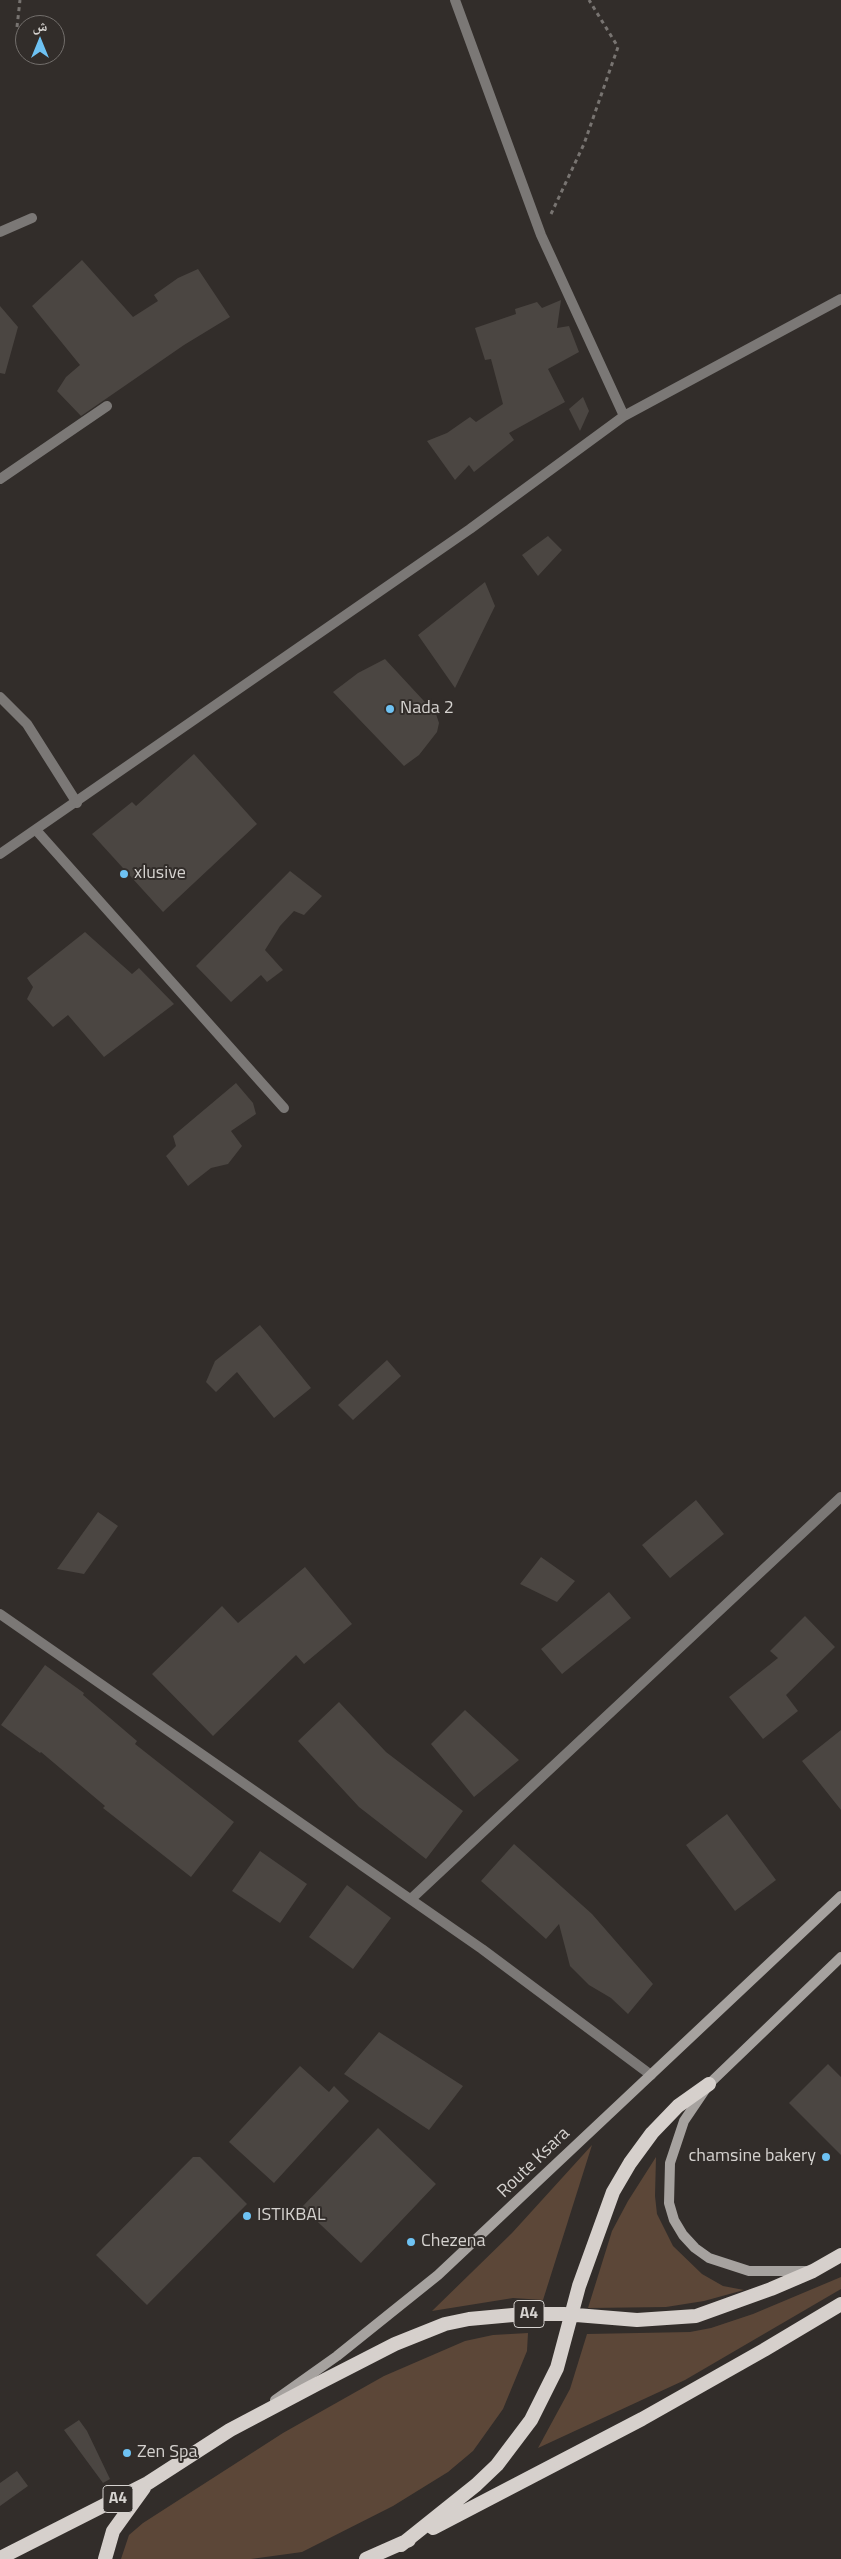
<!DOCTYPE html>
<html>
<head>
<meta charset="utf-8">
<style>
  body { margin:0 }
  #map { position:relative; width:841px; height:2559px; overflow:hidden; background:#322d2a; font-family:"Titillium Web","Noto Naskh Arabic",sans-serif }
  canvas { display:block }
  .north { position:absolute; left:15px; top:15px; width:50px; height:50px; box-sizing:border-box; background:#322d2a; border:1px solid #736f6c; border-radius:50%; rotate:0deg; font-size:14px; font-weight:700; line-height:20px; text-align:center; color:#d5d2cf }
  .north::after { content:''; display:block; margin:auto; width:18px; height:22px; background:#6ec2f3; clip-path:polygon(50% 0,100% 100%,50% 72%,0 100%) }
</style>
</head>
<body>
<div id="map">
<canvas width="841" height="2559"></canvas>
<div class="north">ش</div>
</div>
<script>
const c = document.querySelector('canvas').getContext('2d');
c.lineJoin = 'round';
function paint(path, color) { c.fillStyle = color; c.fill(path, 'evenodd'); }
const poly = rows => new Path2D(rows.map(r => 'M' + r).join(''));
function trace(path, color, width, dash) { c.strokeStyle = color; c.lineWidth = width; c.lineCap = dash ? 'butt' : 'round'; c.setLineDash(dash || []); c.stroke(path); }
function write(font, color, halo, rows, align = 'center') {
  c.font = font + ' "Titillium Web",sans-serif'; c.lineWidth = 4; c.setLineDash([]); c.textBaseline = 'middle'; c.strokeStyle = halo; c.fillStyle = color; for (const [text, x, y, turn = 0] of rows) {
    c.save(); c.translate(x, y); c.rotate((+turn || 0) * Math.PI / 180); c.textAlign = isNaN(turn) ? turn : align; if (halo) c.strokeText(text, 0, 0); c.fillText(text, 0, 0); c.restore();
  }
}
const green = poly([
  [592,2145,543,2300,513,2298,432,2311,512,2233],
  [656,2157,655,2196,657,2214,673,2246,702,2274,723,2286,744,2290,704,2301,666,2307,588,2308,612,2231,628,2201],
  [841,2277,841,2289,685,2380,538,2448,570,2389,587,2334,690,2332,711,2328,753,2314],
  [528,2333,527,2351,503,2409,473,2451,448,2472,393,2506,302,2552,251,2559,121,2559,129,2535,143,2523,283,2433,384,2376,465,2341,493,2335]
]);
const building = poly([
  [82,260,133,317,158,301,154,295,178,278,198,269,230,317,184,345,81,416,57,391,66,377,80,365,32,306],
  [561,300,557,328,569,326,579,352,548,369,565,402,509,433,514,440,474,472,469,465,455,480,427,441,447,433,470,417,476,422,503,404,491,359,485,360,475,328,516,314,515,309,537,302,542,308],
  [0,306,18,327,5,374,0,373],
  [583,397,589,411,580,431,569,409],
  [548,536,562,550,538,576,522,555],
  [485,582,495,606,455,688,418,635],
  [385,659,436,714,439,723,437,732,419,755,404,766,333,692,358,673],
  [194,754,257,824,163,912,92,834,132,802,136,806],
  [290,871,322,896,304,915,294,911,280,926,265,950,283,970,267,982,261,975,231,1002,196,966],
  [85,932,132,974,139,968,174,1004,104,1057,68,1015,53,1027,27,999,33,987,27,978],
  [236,1083,253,1103,256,1114,231,1131,242,1146,228,1164,211,1168,188,1186,166,1156,176,1146,173,1136],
  [260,1325,311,1388,274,1418,237,1372,216,1392,206,1382,215,1361],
  [387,1360,401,1376,353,1420,338,1405],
  [696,1500,724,1534,670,1578,642,1545],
  [98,1512,118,1526,84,1574,57,1569],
  [541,1557,575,1581,557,1602,520,1584],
  [305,1567,352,1624,304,1664,296,1655,213,1736,152,1674,222,1606,238,1623],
  [609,1592,631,1618,562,1674,541,1649],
  [805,1616,835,1647,786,1695,798,1711,763,1739,729,1697,778,1658,770,1651],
  [45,1665,84,1693,83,1695,137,1741,135,1744,234,1822,191,1877,103,1808,105,1806,41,1752,40,1753,1,1725],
  [339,1702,386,1752,463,1811,426,1859,359,1807,298,1741],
  [465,1710,519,1760,474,1797,431,1744],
  [841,1730,841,1810,802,1761],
  [727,1814,776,1880,735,1911,686,1845],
  [514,1844,592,1914,653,1984,628,2014,611,1998,589,1985,570,1966,559,1924,546,1939,481,1881],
  [260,1851,307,1884,280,1923,232,1891],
  [347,1885,391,1918,353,1969,309,1937],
  [379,2032,463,2086,429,2130,344,2074],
  [828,2064,841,2077,841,2155,789,2103],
  [300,2066,329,2092,334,2086,349,2101,274,2183,229,2142],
  [378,2128,436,2184,361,2263,302,2207],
  [193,2157,200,2157,247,2204,147,2305,96,2255],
  [79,2420,87,2431,110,2479,103,2483,64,2430],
  [17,2471,28,2486,0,2506,0,2483]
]);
const path = poly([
  [17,27,20,0],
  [551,214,584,144,618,47,589,0]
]);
const minor = poly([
  [0,232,32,218],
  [0,479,107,406],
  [0,697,27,724,77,803],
  [36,830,284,1108],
  [0,1614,482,1949,651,2075],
  [411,1899,841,1497]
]);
const tertiary = poly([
  [455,0,541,235,624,416],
  [0,854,470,529,624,416,841,299]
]);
const secondary = poly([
  [807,2271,749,2271,709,2258,695,2248,683,2235,674,2220,669,2203,670,2163,684,2121,709,2084,841,1957],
  [275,2400,337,2356,438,2275,841,1896]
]);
const trunk = poly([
  [433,2528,642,2419,764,2350,841,2304],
  [401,2545,476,2485,497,2465,531,2420,557,2368,579,2286,613,2192,630,2163,652,2133,678,2106,709,2084],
  [0,2558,148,2483,230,2430,317,2384,395,2344,445,2324,469,2319,524,2314,564,2314,637,2320,696,2316,771,2289,813,2271,841,2255],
  [105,2559,113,2531,144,2488],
  [366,2559,409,2540]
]);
const markers = [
  [390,709,5,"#6ec2f3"],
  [124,874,5,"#6ec2f3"],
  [826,2157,5,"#6ec2f3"],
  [247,2216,5,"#6ec2f3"],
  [411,2242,5,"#6ec2f3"],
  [127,2453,5,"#6ec2f3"]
];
const shields = [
  [529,2314,30],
  [118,2499,30]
];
const shieldNames = [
  ["A4",529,2314],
  ["A4",118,2499]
];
const poiNames = [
  ["Nada 2",400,709],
  ["xlusive",134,874],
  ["chamsine bakery",816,2157,"right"],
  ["ISTIKBAL",257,2216],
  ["Chezena",421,2242],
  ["Zen Spa",137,2453]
];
const streetNames = [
  ["Route Ksara",534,2163,-44]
];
paint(green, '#5c4738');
paint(building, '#4b4642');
trace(path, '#787471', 3, [4, 4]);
trace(minor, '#7b7876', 10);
trace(tertiary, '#7b7876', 10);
trace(secondary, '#a6a29f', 10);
trace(trunk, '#d6d0cc', 14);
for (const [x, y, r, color] of markers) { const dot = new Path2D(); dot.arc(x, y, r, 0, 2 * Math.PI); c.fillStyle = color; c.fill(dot); trace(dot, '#322d2a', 2); }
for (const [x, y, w] of shields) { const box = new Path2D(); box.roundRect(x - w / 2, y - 13.5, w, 27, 4); c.fillStyle = '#322d2a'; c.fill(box); trace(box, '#d5d2cf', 1); }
write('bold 16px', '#d5d2cf', null, shieldNames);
write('18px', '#d5d2cf', '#322d2a', poiNames, 'left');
write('18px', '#d5d2cf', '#322d2a', streetNames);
</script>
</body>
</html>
